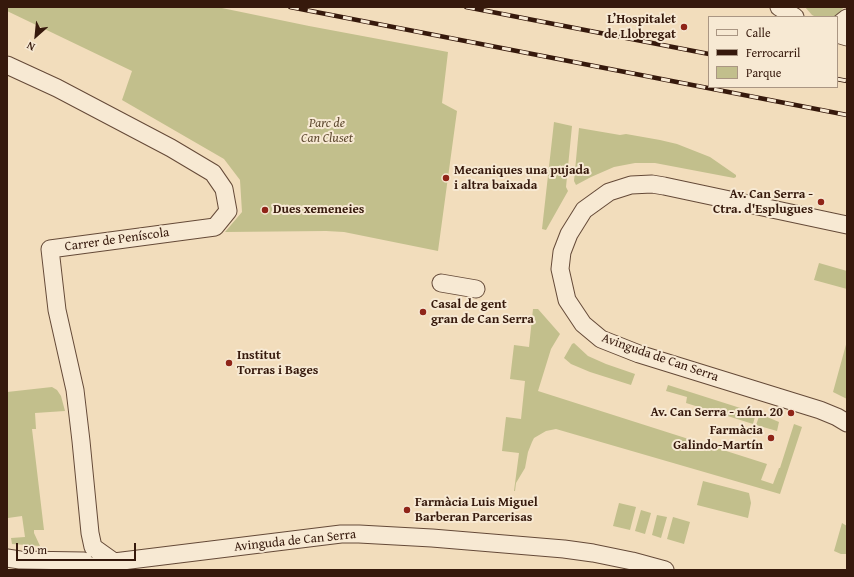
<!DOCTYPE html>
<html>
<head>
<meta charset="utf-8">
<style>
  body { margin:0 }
  #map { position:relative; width:854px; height:577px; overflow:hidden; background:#f2ddbc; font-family:"Gentium Book Plus",serif }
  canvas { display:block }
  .frame { position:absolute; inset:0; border:8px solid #36190c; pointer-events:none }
  .legend { position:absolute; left:708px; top:16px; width:130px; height:72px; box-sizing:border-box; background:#f7e9d3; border:1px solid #aa9683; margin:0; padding:5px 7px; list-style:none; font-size:12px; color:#36190c }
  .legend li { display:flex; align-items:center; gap:8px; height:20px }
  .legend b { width:20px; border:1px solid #aa9683 }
  .north { position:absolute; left:16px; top:16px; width:40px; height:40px; -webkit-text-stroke:3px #f7e9d3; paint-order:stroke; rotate:207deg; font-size:11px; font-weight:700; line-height:16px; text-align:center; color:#36190c }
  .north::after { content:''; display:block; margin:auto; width:14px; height:18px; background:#36190c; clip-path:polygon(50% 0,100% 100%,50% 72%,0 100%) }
  .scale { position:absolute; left:16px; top:543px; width:120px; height:18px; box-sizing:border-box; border:2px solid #36190c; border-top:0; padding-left:5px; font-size:12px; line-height:14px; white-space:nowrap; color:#36190c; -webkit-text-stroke:3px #f7e9d3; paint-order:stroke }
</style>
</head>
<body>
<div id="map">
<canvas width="854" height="577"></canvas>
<div class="frame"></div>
<ul class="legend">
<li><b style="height:5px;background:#f7e9d3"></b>Calle</li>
<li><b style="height:5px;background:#36190c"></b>Ferrocarril</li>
<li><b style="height:11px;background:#c2bf8c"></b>Parque</li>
</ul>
<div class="north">N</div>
<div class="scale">50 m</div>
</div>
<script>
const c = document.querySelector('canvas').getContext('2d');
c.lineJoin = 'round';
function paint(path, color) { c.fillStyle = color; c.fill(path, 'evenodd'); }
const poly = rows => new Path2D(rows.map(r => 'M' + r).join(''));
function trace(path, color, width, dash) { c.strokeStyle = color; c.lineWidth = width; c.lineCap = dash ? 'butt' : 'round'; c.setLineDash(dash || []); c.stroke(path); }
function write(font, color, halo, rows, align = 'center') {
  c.font = font + ' "Gentium Book Plus",serif'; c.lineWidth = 4; c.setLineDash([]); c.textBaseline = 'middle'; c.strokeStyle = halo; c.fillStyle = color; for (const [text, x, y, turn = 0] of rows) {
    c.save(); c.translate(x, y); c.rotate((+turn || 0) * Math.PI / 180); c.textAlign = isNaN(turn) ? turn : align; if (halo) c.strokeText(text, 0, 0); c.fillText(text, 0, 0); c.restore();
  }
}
const green = poly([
  [7,7,217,7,309,26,448,52,442,103,457,111,438,251,344,232,326,231,225,232,242,212,240,180,224,159,122,100,132,71,7,11],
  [805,7,844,7,838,14,833,17,816,17,812,15],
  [554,122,572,126,566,187,568,191,546,230,542,229],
  [579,128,620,135,626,134,660,140,677,144,710,157,736,175,736,177,734,178,655,163,635,163,614,167,591,177,576,185,574,181],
  [819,263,847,271,847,289,814,280],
  [533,309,538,309,560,334,551,349,538,391,767,464,761,480,773,484,779,468,780,468,794,424,802,427,780,494,556,429,546,431,534,438,532,442,528,452,525,468,516,483,515,491,514,491,519,453,502,451,506,417,521,419,525,381,510,379,514,345,529,347],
  [847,341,847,399,833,392],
  [574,343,588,356,606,364,635,374,631,385,590,372,571,364,564,358,572,344],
  [668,385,756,413,753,424,686,403,687,397,666,391],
  [52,387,57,390,61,396,65,411,35,413,36,429,32,429,44,530,34,530,34,533,40,546,12,544,11,538,25,537,22,516,8,518,7,513,7,392],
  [760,414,779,422,777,431,756,425],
  [703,481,749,493,751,503,748,518,697,505],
  [619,503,636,507,630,530,613,526],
  [641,510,651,513,645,534,635,531],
  [657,515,667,517,661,538,652,535],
  [673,517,690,522,684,544,667,539],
  [842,523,847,526,847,554,841,554,834,551]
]);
const minor = poly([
  [779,7,795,17],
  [837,26,847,18],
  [837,34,847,37],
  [7,65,57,88,171,148,213,173,224,189,228,211,215,227,50,249,57,310,75,390,81,441,90,533,93,547,114,562],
  [847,225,664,186,652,184,631,185,609,192,584,210,569,234,562,252,560,269,567,300,583,324,601,339,639,354,820,410,837,417,847,423],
  [441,283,476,289],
  [7,558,20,560,84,561],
  [69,570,114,562,341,534,359,534,432,538,564,549,593,553,632,561,665,570]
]);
const rail = poly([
  [290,7,847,115],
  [466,7,709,54],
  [837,79,847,81]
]);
const markers = [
  [684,27,4,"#8f2418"],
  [446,178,4,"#8f2418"],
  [821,202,4,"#8f2418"],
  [265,210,4,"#8f2418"],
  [423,312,4,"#8f2418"],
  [229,363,4,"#8f2418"],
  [791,413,4,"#8f2418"],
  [771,438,4,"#8f2418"],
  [407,510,4,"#8f2418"]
];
const poiNames = [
  ["L’Hospitalet",676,20,"right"],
  ["de Llobregat",676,35,"right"],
  ["Mecaniques una pujada",454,171],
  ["i altra baixada",454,186],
  ["Av. Can Serra -",813,195,"right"],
  ["Ctra. d'Esplugues",813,210,"right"],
  ["Dues xemeneies",273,210],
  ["Casal de gent",431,305],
  ["gran de Can Serra",431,320],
  ["Institut",237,356],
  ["Torras i Bages",237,371],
  ["Av. Can Serra - núm. 20",783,413,"right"],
  ["Farmàcia",763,431,"right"],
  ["Galindo-Martín",763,446,"right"],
  ["Farmàcia Luis Miguel",415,503],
  ["Barberan Parcerisas",415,518]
];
const parkNames = [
  ["Parc de",327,124],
  ["Can Cluset",327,139]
];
const streetNames = [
  ["Carrer de Peníscola",117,240,-8],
  ["Avinguda de Can Serra",660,358,19],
  ["Avinguda de Can Serra",295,541,-6]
];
paint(green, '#c2bf8c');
trace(minor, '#654a38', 19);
trace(minor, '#f7e9d3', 17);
trace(rail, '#36190c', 4.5);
trace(rail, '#f7e9d3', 3, [9]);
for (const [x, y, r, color] of markers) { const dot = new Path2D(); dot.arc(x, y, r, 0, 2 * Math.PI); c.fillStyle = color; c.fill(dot); trace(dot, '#f7e9d3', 1.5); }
write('bold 13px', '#36190c', '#f7e9d3', poiNames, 'left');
write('italic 13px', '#604b32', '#f7e9d3', parkNames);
write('13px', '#36190c', '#f7e9d3', streetNames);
</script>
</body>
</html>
